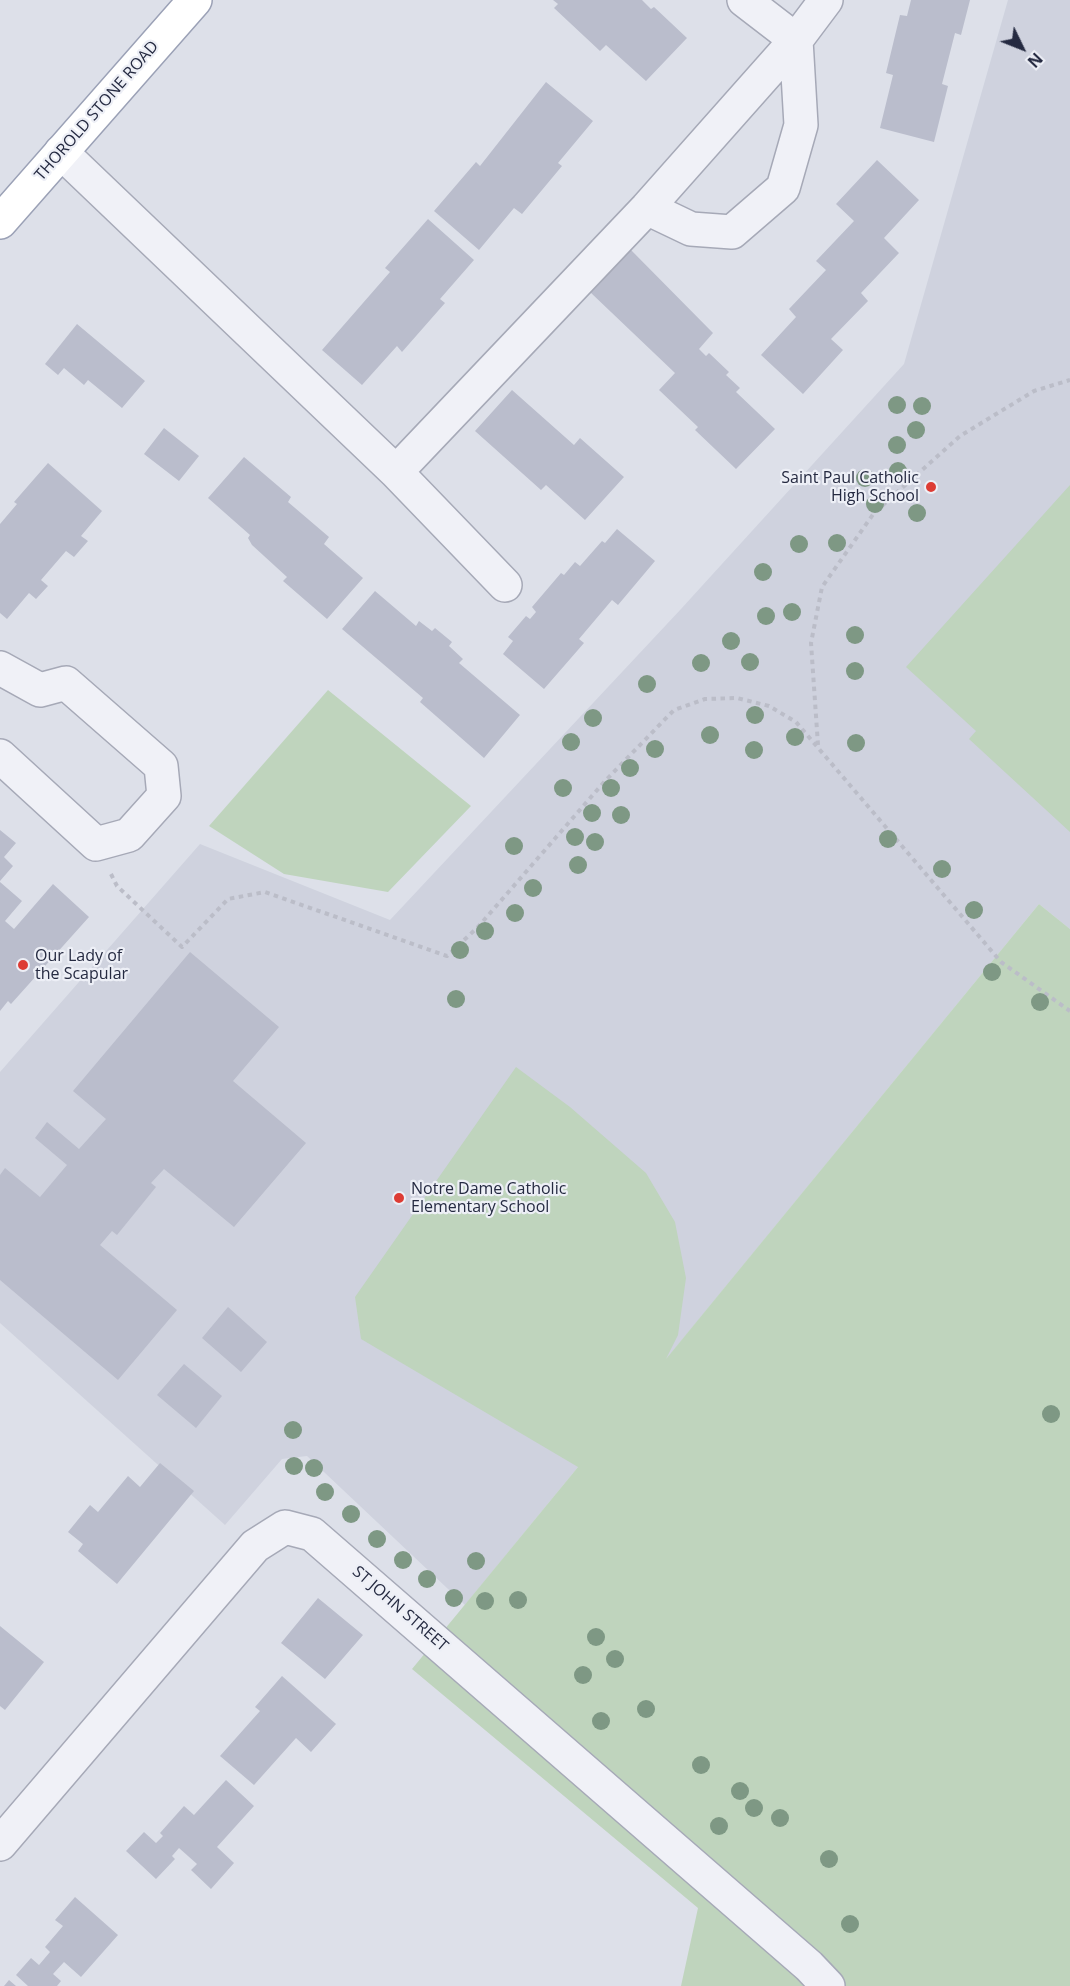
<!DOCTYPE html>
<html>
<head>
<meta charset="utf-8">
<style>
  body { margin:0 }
  #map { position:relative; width:1070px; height:1986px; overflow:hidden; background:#dde0e9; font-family:"Open Sans",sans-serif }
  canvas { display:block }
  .north { position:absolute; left:992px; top:18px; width:60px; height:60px; -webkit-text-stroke:4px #edeff6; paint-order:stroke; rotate:133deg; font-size:16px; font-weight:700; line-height:24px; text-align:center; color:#252a41 }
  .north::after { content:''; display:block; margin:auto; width:21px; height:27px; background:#252a41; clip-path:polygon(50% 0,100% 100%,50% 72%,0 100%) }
</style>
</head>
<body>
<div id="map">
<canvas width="1070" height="1986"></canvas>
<div class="north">N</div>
</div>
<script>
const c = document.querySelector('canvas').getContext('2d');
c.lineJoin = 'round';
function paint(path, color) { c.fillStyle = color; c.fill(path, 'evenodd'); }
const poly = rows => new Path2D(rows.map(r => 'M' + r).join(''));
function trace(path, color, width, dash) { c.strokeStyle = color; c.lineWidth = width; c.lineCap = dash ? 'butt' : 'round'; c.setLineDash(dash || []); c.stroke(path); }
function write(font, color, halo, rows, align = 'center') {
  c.font = font + ' "Open Sans",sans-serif'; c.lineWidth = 4.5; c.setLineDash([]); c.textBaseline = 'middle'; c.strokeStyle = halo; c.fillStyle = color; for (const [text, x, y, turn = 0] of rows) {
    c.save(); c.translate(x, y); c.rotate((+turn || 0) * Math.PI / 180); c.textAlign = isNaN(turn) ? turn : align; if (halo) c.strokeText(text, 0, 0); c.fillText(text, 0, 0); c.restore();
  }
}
const built = poly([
  [1008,0,1070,0,1070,929,1039,904,465,1605,307,1456,282,1459,225,1525,0,1323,0,1072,200,844,390,920,681,609,904,364]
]);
const green = poly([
  [1070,485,1070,832,969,739,976,731,906,667],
  [328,690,471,806,388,892,284,874,209,826],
  [1039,904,1070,929,1070,1986,681,1986,698,1908,412,1669,578,1467,361,1339,355,1297,516,1067,570,1107,646,1173,675,1222,686,1278,678,1335,666,1359]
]);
const building = poly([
  [553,0,642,0,651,9,654,7,687,38,646,81,606,45,600,51,554,8,558,4],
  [911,0,970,0,961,35,955,33,942,84,948,86,934,142,880,128,893,75,886,73,900,15,907,16],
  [546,82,593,121,558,163,562,166,522,214,514,208,479,250,434,211,476,162,480,166],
  [877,160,919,200,884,238,899,253,861,293,868,301,831,339,843,350,803,394,761,355,796,317,789,309,826,270,816,261,854,221,836,204],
  [428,219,474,260,440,299,445,303,402,352,397,346,362,385,322,350,390,272,385,268],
  [631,250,713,333,699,349,706,356,709,353,729,372,726,375,740,388,736,392,775,429,736,469,695,430,698,427,659,390,675,373,590,292],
  [77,324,145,381,122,408,88,380,84,385,64,368,58,375,45,364],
  [512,390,574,445,580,438,624,477,585,520,546,485,541,490,475,431],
  [164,428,199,456,179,481,144,454],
  [244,457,291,497,288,502,329,537,324,544,363,578,327,619,283,581,287,577,252,545,248,538,250,535,208,498],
  [48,463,102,511,81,536,88,541,74,557,66,551,41,580,48,586,36,599,29,593,7,619,0,613,0,524,17,504,14,502],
  [617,529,655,561,618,605,612,600,579,639,584,643,544,689,503,654,513,641,508,637,526,616,530,619,536,612,532,607,561,573,564,575,575,562,580,566,602,541,605,543],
  [375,591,416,626,419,621,432,631,435,628,452,642,449,646,463,659,459,663,520,715,484,758,420,702,423,698,342,629],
  [0,830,16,843,4,857,13,866,0,881],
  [0,882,22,901,5,921,14,929,53,884,89,917,11,1004,8,1001,0,1011],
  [190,952,279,1027,233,1081,306,1143,234,1227,164,1169,151,1183,156,1187,117,1235,112,1231,100,1245,177,1310,118,1380,0,1280,0,1175,5,1168,40,1197,67,1165,35,1138,47,1122,79,1149,106,1119,73,1091],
  [228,1307,267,1342,241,1372,202,1338],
  [184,1364,222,1396,196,1428,157,1395],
  [160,1463,194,1491,117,1584,78,1551,83,1544,68,1532,90,1505,98,1512,128,1476,140,1487],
  [318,1598,363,1635,325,1679,281,1643],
  [0,1626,44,1662,5,1710,0,1706],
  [282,1676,336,1724,311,1752,296,1738,254,1785,220,1756,260,1711,255,1707],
  [226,1780,254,1806,217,1847,234,1863,211,1889,191,1870,197,1864,179,1848,172,1856,175,1859,156,1879,126,1851,144,1832,156,1843,163,1836,160,1833,184,1806,194,1815],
  [75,1897,118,1935,81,1977,64,1962,53,1974,61,1981,57,1986,28,1986,16,1975,31,1958,39,1965,50,1952,45,1947,63,1926,55,1920],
  [9,1980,16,1986,4,1986]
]);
const path = poly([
  [818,745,811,643,822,587,874,513,960,436,1034,391,1070,380],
  [111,874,117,886,182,947,228,899,265,892,447,956,478,927,605,781,674,710,705,699,737,698,769,706,796,722,1001,962,1070,1011]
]);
const minor = poly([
  [61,152,396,472,505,585],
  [647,208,691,229,732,232,783,188,801,125,796,40,744,0],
  [396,472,647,208,796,40,826,0],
  [0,668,40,690,66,683,161,766,164,796,129,835,96,844,0,756],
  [0,1844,255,1546,285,1527,312,1534,809,1966,828,1986]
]);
const major = poly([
  [0,222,195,0]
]);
const trees = [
  [897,405],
  [922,406],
  [916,430],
  [897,445],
  [898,471],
  [865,478],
  [875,504],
  [917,513],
  [837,543],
  [799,544],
  [763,572],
  [792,612],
  [766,616],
  [855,635],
  [731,641],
  [750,662],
  [701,663],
  [855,671],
  [647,684],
  [755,715],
  [593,718],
  [710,735],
  [795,737],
  [571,742],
  [856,743],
  [655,749],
  [754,750],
  [630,768],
  [563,788],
  [611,788],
  [592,813],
  [621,815],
  [575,837],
  [888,839],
  [595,842],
  [514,846],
  [578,865],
  [942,869],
  [533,888],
  [974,910],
  [515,913],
  [485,931],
  [460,950],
  [992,972],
  [456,999],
  [1040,1002],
  [1051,1414],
  [293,1430],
  [294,1466],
  [314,1468],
  [325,1492],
  [351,1514],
  [377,1539],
  [403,1560],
  [476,1561],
  [427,1579],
  [454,1598],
  [518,1600],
  [485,1601],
  [596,1637],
  [615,1659],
  [583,1675],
  [646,1709],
  [601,1721],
  [701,1765],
  [740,1791],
  [754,1808],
  [780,1818],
  [719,1826],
  [829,1859],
  [850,1924]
];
const markers = [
  [931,487,6,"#dd3c34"],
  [23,965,6,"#dd3c34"],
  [399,1198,6,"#dd3c34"]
];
const streetNames = [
  ["THOROLD STONE ROAD",97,111,-49],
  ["ST JOHN STREET",400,1609,41]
];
const poiNames = [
  ["Saint Paul Catholic",919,478,"right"],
  ["High School",919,496,"right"],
  ["Our Lady of",35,956],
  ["the Scapular",35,974],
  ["Notre Dame Catholic",411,1189],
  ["Elementary School",411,1207]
];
paint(built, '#cfd2de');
paint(green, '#bfd4bd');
paint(building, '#babdcc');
trace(minor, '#a6a9b7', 36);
trace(major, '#9ba1b6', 36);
trace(path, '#bbbdc8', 4, [4.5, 4.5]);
trace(minor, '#f0f1f7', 33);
trace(major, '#fff', 33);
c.fillStyle = '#7e9884';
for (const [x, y] of trees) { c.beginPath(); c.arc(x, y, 9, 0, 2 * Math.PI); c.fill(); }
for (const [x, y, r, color] of markers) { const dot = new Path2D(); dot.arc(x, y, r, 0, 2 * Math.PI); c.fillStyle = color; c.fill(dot); trace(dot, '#edeff6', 2); }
write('16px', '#252a41', '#edeff6', streetNames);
write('16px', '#252a41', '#edeff6', poiNames, 'left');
</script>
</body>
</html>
